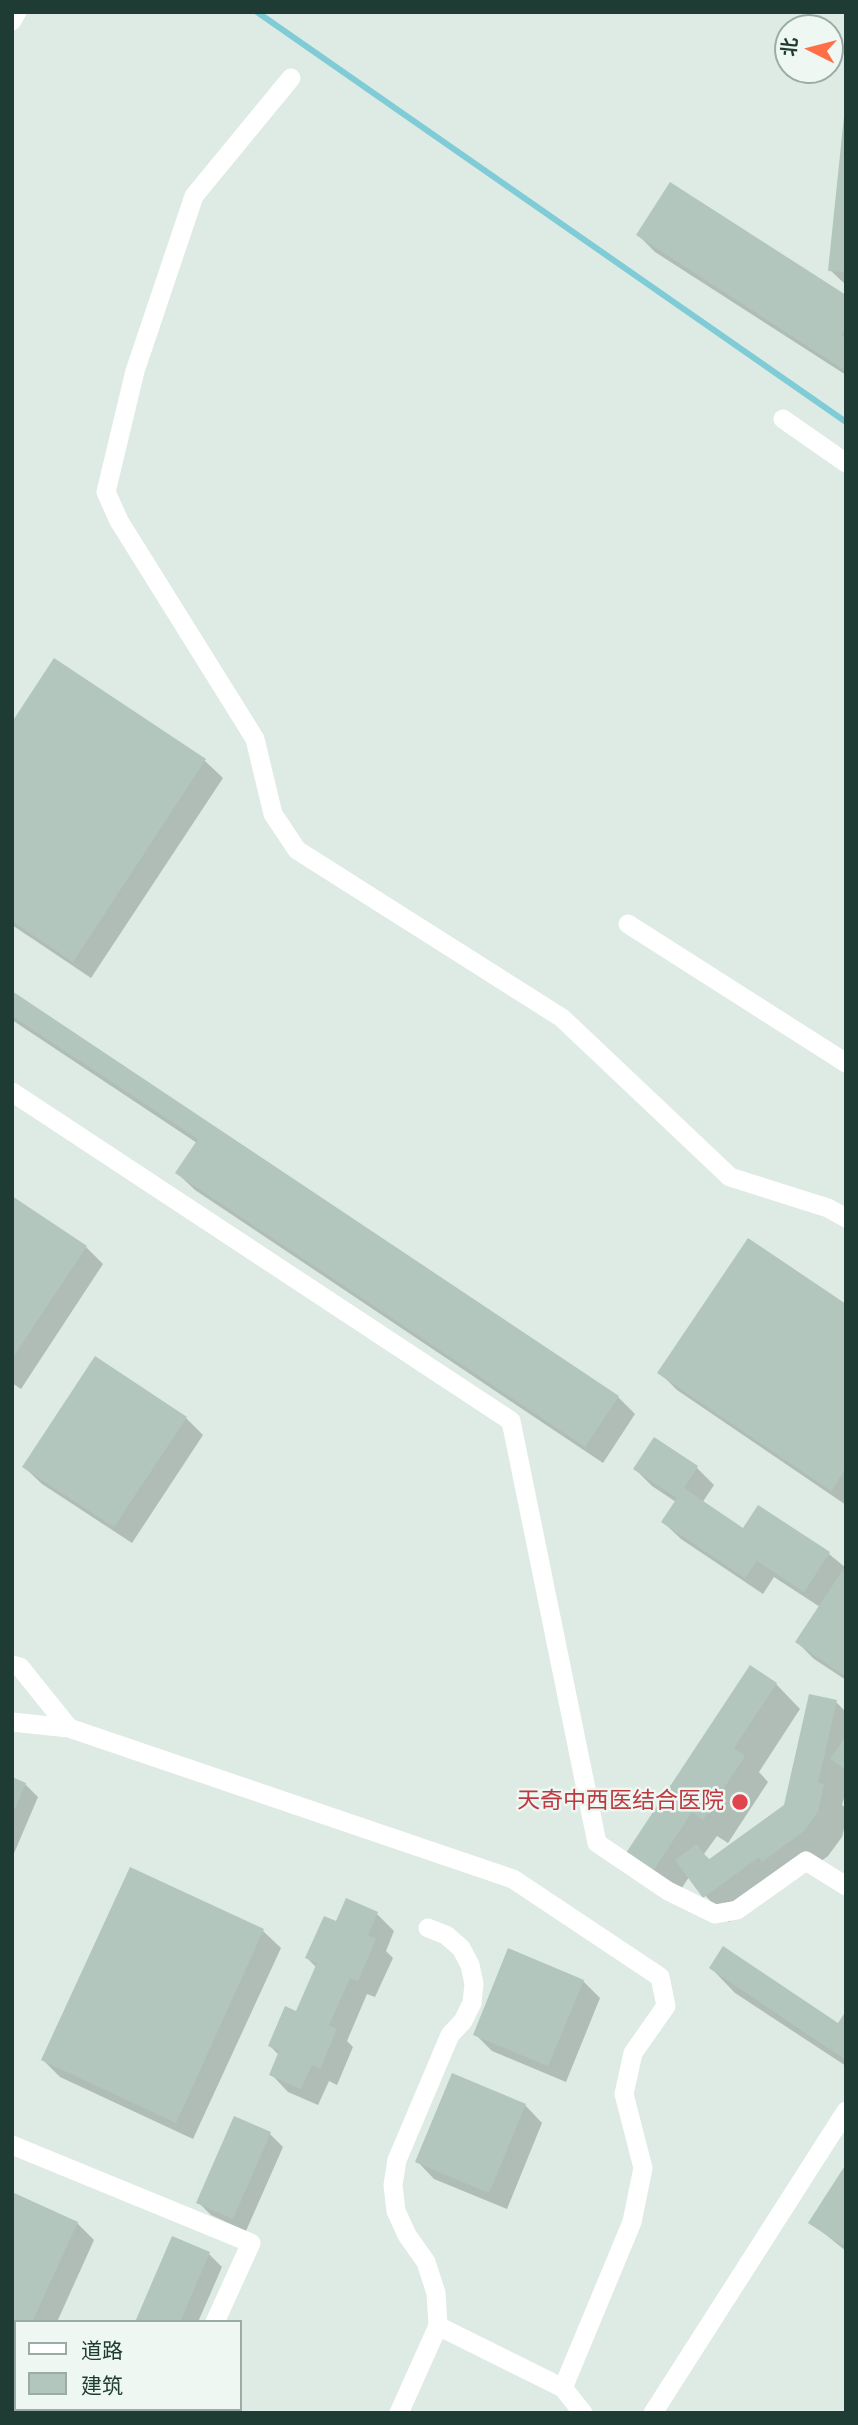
<!DOCTYPE html>
<html>
<head>
<meta charset="utf-8">
<style>
  body { margin:0 }
  #map { position:relative; width:858px; height:2425px; overflow:hidden; background:#ddebe4; font-family:"Roboto Condensed","Noto Sans SC",sans-serif }
  canvas { display:block }
  .frame { position:absolute; inset:0; border:14px solid #1e3c33; pointer-events:none }
  .legend { position:absolute; left:14px; top:2320px; width:228px; height:91px; box-sizing:border-box; background:#eef7f2; border:2px solid #9baca6; margin:0; padding:9px 12px; list-style:none; font-size:21px; color:#1e3c33 }
  .legend li { display:flex; align-items:center; gap:14px; height:35px }
  .legend b { width:35px; border:2px solid #9baca6 }
  .north { position:absolute; left:774px; top:14px; width:70px; height:70px; box-sizing:border-box; background:#eef7f2; border:2px solid #9baca6; border-radius:50%; rotate:276deg; font-size:19px; font-weight:700; line-height:28px; text-align:center; color:#1e3c33 }
  .north::after { content:''; display:block; margin:auto; width:24px; height:32px; background:#ff6f47; clip-path:polygon(50% 0,100% 100%,50% 72%,0 100%) }
</style>
</head>
<body>
<div id="map">
<canvas width="858" height="2425"></canvas>
<div class="frame"></div>
<ul class="legend">
<li><b style="height:9px;background:#fff"></b>道路</li>
<li><b style="height:19px;background:#b2c6bd"></b>建筑</li>
</ul>
<div class="north">北</div>
</div>
<script>
const c = document.querySelector('canvas').getContext('2d');
c.lineJoin = 'round';
function paint(path, color) { c.fillStyle = color; c.fill(path, 'evenodd'); }
const poly = rows => new Path2D(rows.map(r => 'M' + r).join(''));
function trace(path, color, width, dash) { c.strokeStyle = color; c.lineWidth = width; c.lineCap = dash ? 'butt' : 'round'; c.setLineDash(dash || []); c.stroke(path); }
function write(font, color, halo, rows, align = 'center') {
  c.font = font + ' "Roboto Condensed","Noto Sans SC",sans-serif'; c.lineWidth = 5; c.setLineDash([]); c.textBaseline = 'middle'; c.strokeStyle = halo; c.fillStyle = color; for (const [text, x, y, turn = 0] of rows) {
    c.save(); c.translate(x, y); c.rotate((+turn || 0) * Math.PI / 180); c.textAlign = isNaN(turn) ? turn : align; if (halo) c.strokeText(text, 0, 0); c.fillText(text, 0, 0); c.restore();
  }
}
const shadow = poly([
  [846,115,846,285,830,270],
  [638,235,846,297,846,375,655,252],
  [55,661,205,761,223,778,91,978,12,925,12,725],
  [12,993,618,1397,635,1414,603,1463,195,1190,177,1173,197,1143,12,1020],
  [12,1198,86,1247,103,1264,21,1389,12,1383],
  [846,1306,846,1505,677,1390,660,1373],
  [186,1418,203,1435,132,1543,42,1484,24,1467],
  [697,1468,714,1485,702,1503,744,1530,829,1554,846,1568,846,1680,814,1659,797,1642,820,1607,774,1577,763,1594,681,1539,663,1522,676,1502,652,1486,635,1469],
  [776,1684,800,1709,759,1772,768,1782,728,1843,717,1836,704,1854,710,1860,786,1806,836,1702,846,1712,846,1791,842,1805,846,1808,846,1821,842,1837,828,1856,788,1885,784,1881,729,1922,689,1877,676,1897,626,1856],
  [12,1779,25,1784,38,1797,12,1858],
  [131,1869,263,1931,281,1948,193,2139,60,2077,43,2060],
  [377,1914,394,1931,386,1951,393,1958,375,1997,367,1994,347,2041,353,2047,337,2085,329,2081,318,2105,288,2092,271,2074,279,2055,270,2046,297,2013,317,1968,307,1958,337,1923],
  [711,1968,838,2025,846,2014,846,2066,735,1993],
  [583,1981,600,1998,566,2082,492,2051,475,2034],
  [525,2105,542,2123,507,2209,434,2179,417,2161],
  [270,2134,283,2147,246,2231,211,2215,198,2202],
  [846,2167,846,2251,810,2222],
  [12,2194,77,2223,94,2240,57,2322,16,2322,16,2413,12,2413],
  [209,2254,222,2267,198,2322,137,2322],
  [92,2409,166,2409,166,2413,91,2413]
]);
const stream = poly([
  [257,12,846,422]
]);
const building = poly([
  [844,116,846,116,846,272,828,271],
  [670,182,846,295,846,327,841,335,846,339,846,371,636,235],
  [54,658,206,759,73,962,12,921,12,722],
  [12,991,619,1396,585,1447,175,1173,198,1139,12,1016],
  [12,1196,87,1246,12,1359],
  [748,1238,846,1304,846,1468,831,1491,657,1373],
  [95,1356,187,1417,114,1527,22,1467],
  [654,1437,698,1466,684,1488,743,1528,758,1505,830,1552,804,1592,757,1561,745,1578,661,1522,677,1498,633,1469],
  [846,1565,846,1677,795,1642],
  [750,1665,777,1683,734,1748,745,1756,703,1820,692,1812,651,1874,624,1856],
  [809,1694,837,1700,818,1783,824,1784,818,1812,804,1831,762,1862,759,1857,703,1898,675,1860,697,1844,708,1860,784,1805],
  [846,1736,846,1770,830,1759],
  [12,1777,26,1783,12,1815],
  [130,1867,264,1929,176,2123,41,2060],
  [346,1898,378,1912,368,1935,376,1939,358,1981,350,1978,329,2025,337,2029,320,2069,312,2065,301,2089,269,2075,279,2051,268,2046,285,2006,296,2011,317,1963,305,1958,324,1916,336,1921],
  [723,1946,838,2023,846,2011,846,2060,709,1968],
  [508,1948,584,1980,548,2066,473,2035],
  [452,2073,526,2104,489,2193,415,2162],
  [234,2116,271,2132,233,2219,196,2203],
  [846,2164,846,2240,842,2245,808,2223],
  [12,2192,78,2222,32,2322,16,2322,16,2359,12,2366],
  [172,2236,210,2252,180,2322,135,2322],
  [90,2409,143,2409,142,2413,89,2413]
]);
const minor = poly([
  [12,21,17,12],
  [291,78,194,196,135,371,106,492,119,521,255,739,273,814,297,850,562,1018,730,1177,828,1208,846,1218],
  [783,419,846,463],
  [628,924,846,1063],
  [12,1092,511,1421,597,1843,668,1891,715,1914,737,1910,806,1861,846,1886],
  [12,1665,20,1667,69,1728,513,1879,660,1977,666,2006,633,2053,624,2094,643,2168,632,2222,563,2388,583,2413],
  [12,1722,69,1728],
  [12,2145,251,2243,215,2322],
  [438,2326,563,2388],
  [173,2413,174,2409],
  [399,2413,438,2326,436,2293,426,2262,407,2235,396,2211,393,2185,397,2160,450,2035,463,2021,472,2003,474,1984,470,1965,461,1948,446,1935,428,1928],
  [653,2413,846,2111]
]);
const markers = [
  [740,1802,9,"#e0444e"]
];
const healthNames = [
  ["天奇中西医结合医院",724,1802]
];
paint(shadow, '#0003');
trace(stream, '#7fcbd6', 6);
paint(building, '#b2c6bd');
trace(minor, '#fff', 19);
for (const [x, y, r, color] of markers) { const dot = new Path2D(); dot.arc(x, y, r, 0, 2 * Math.PI); c.fillStyle = color; c.fill(dot); trace(dot, '#eef7f2', 2.5); }
write('23px', '#be3a42', '#eef7f2', healthNames, 'right');
</script>
</body>
</html>
